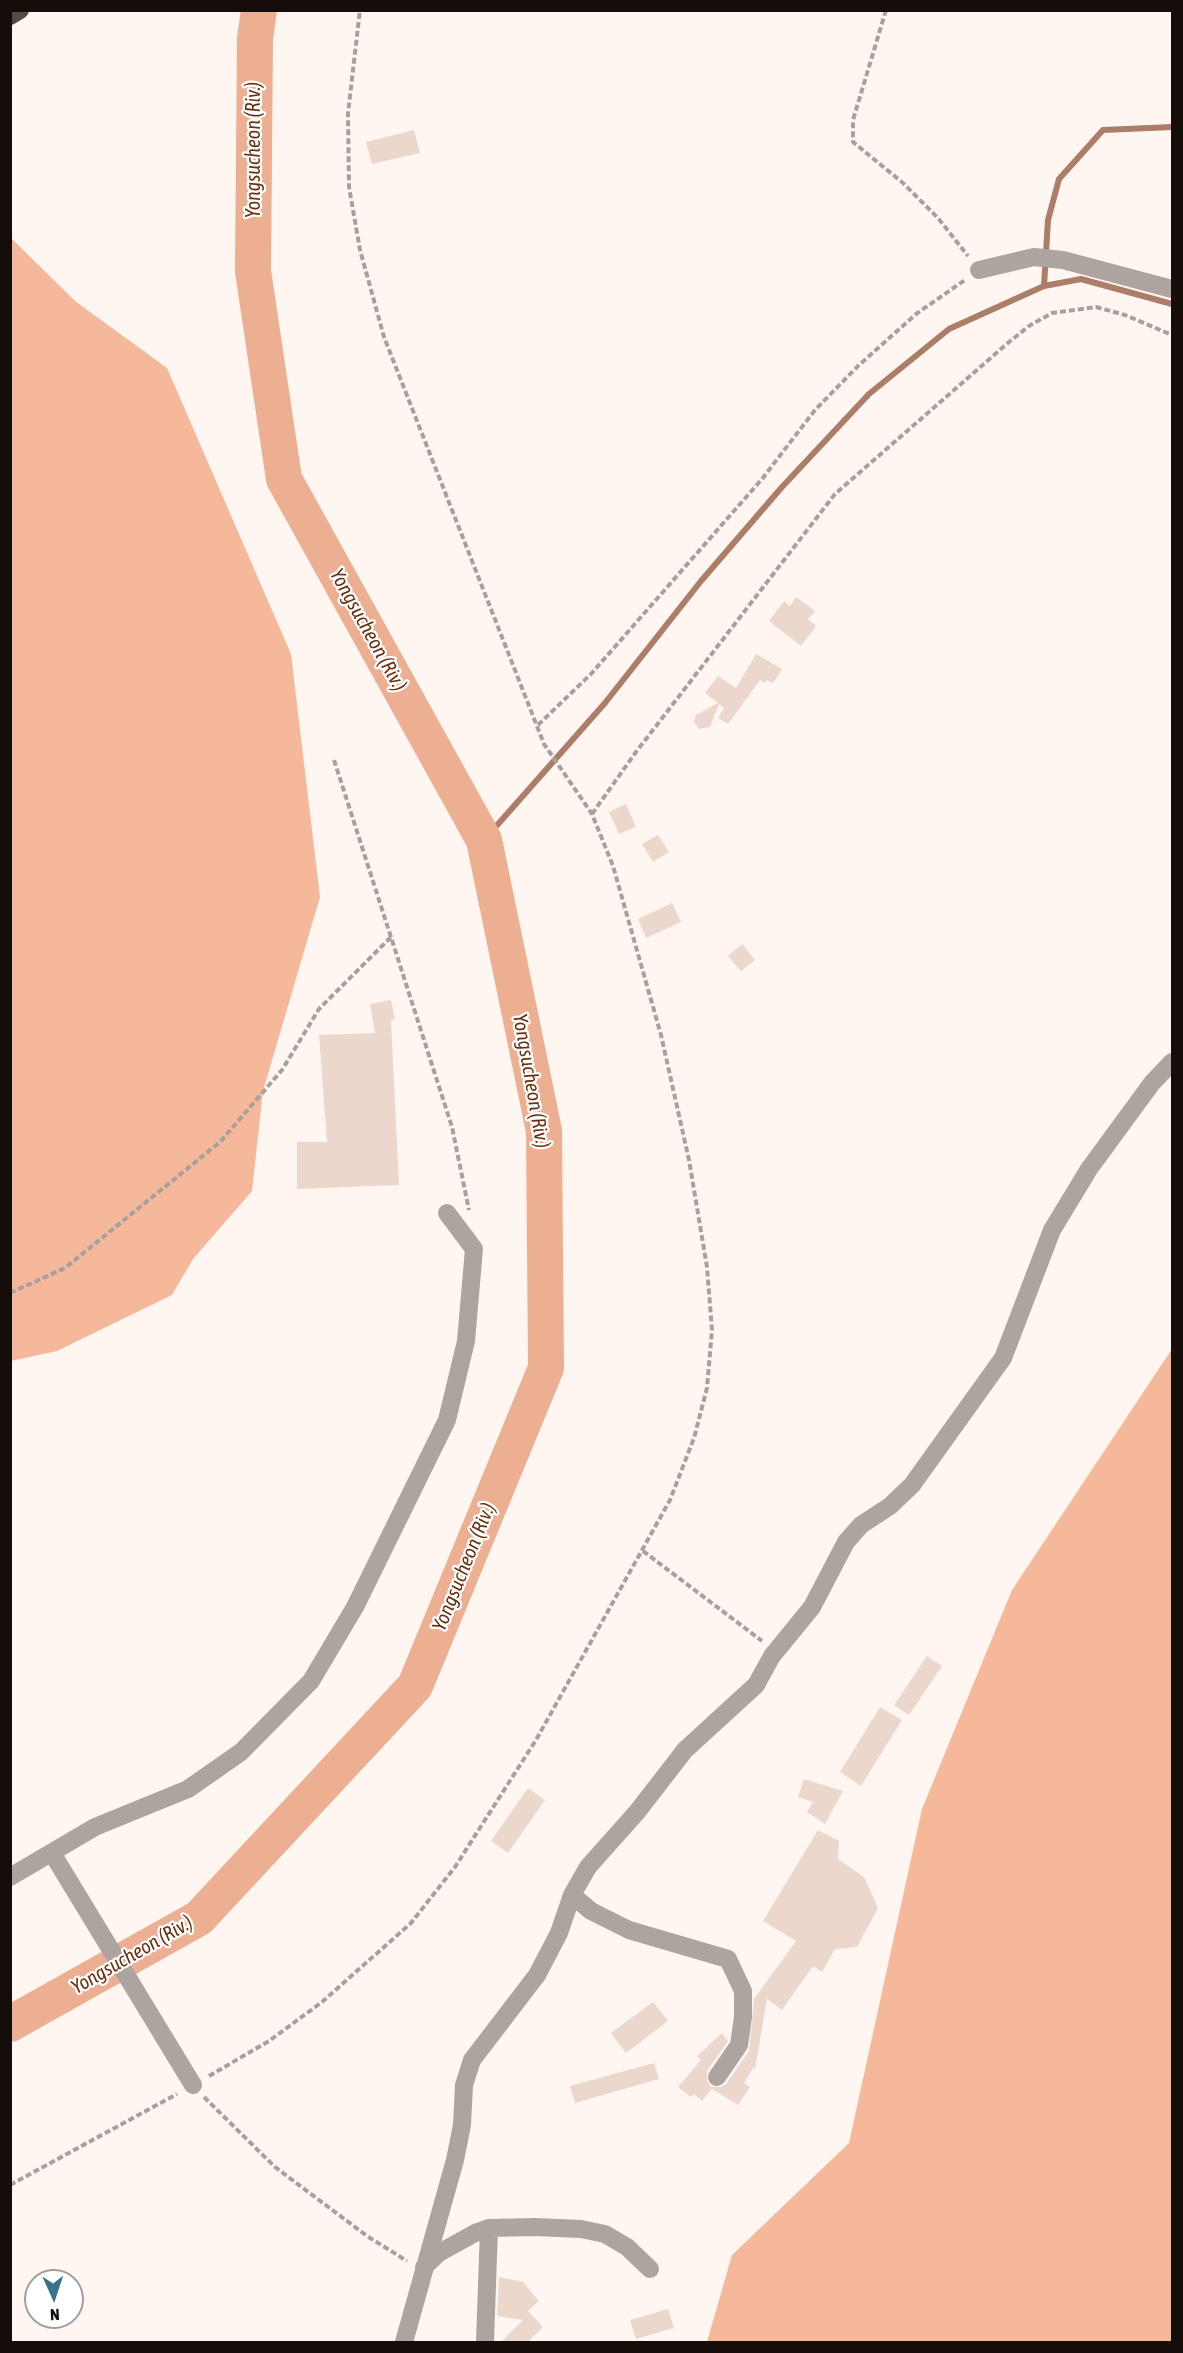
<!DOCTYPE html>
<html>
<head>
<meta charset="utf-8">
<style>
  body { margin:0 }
  #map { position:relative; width:1183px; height:2353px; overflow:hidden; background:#fff6f2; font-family:"Asap Condensed",sans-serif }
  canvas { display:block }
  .frame { position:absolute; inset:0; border:12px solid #140d0a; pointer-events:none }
  .north { position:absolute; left:24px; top:2269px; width:60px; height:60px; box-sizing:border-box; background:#fff; border:2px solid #a19e9d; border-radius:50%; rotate:177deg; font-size:16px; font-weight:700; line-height:24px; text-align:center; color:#140d0a }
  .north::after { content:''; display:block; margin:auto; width:21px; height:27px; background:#38738b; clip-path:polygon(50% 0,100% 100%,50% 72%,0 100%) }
</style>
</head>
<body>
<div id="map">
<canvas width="1183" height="2353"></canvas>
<div class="frame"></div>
<div class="north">N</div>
</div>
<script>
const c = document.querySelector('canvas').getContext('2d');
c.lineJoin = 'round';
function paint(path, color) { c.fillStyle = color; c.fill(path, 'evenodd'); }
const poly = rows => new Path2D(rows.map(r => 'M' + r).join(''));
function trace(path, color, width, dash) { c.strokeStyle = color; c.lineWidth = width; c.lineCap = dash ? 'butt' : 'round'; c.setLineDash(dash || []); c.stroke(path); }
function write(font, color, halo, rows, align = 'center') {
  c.font = font + ' "Asap Condensed",sans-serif'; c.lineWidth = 4.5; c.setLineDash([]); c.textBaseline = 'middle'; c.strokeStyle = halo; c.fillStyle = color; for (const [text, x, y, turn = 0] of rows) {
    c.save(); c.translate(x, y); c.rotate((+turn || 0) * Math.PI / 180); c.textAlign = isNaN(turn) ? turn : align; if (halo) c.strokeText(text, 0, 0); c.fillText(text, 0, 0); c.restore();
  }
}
const forest = poly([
  [10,237,75,301,167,368,291,654,320,897,263,1091,252,1191,193,1259,172,1295,57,1351,11,1361],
  [1172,1349,1172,2342,707,2342,732,2255,849,2143,922,1809,1012,1590]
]);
const stream = poly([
  [1044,286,1081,279,1172,304],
  [484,840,605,703,701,581,782,487,869,394,949,329,1044,286,1048,220,1059,179,1103,130,1172,127]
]);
const river = poly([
  [10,2024,199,1918,415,1686,546,1368,544,1131,484,840,284,479,253,271,255,39,259,10]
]);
const building = poly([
  [414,130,420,153,372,164,366,142],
  [796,597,815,611,808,619,816,626,801,646,769,621,784,601,790,606],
  [756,654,782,669,773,683,767,680,765,683,760,680,728,724,718,718,724,708,719,704,710,727,699,729,694,722,696,715,718,703,705,693,718,676,736,688],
  [626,804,636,827,619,834,609,812],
  [658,835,669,852,653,862,642,844],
  [672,903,681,922,646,938,638,919],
  [742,944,755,960,741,971,728,956],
  [391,1000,395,1019,391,1020,399,1185,297,1189,297,1142,327,1142,319,1035,375,1033,370,1004],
  [927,1656,942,1666,909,1715,894,1705],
  [880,1707,902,1720,861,1786,840,1772],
  [804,1779,843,1791,825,1824,807,1812,813,1802,798,1797],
  [528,1788,545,1800,508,1853,491,1841],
  [818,1830,839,1841,838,1859,864,1877,878,1908,857,1947,835,1949,822,1972,813,1966,782,2010,767,1999,755,2069,753,2068,744,2083,750,2087,738,2105,712,2089,702,2101,694,2094,691,2097,678,2087,701,2060,697,2056,722,2033,728,2041,707,2071,707,2081,711,2087,721,2087,726,2084,749,2051,754,1999,796,1941,763,1921],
  [653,2002,668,2021,626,2053,611,2033],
  [654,2063,659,2079,575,2103,570,2086],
  [499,2277,523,2282,539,2301,528,2311,543,2327,527,2343,500,2343,523,2320,497,2316],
  [668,2309,674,2328,636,2339,630,2320]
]);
const path = poly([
  [886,10,853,120,853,142,903,183,938,218,968,256],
  [538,725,591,674,762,479,815,410,859,365,916,314,965,280],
  [334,760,452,1127,469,1210],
  [592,814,636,752,835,494,1009,342,1029,326,1052,313,1096,307,1125,315,1172,335],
  [10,1293,65,1268,220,1142,282,1070,319,1009,391,937],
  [643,1551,762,1641],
  [209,2076,269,2041,322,2002,411,1923,455,1867,536,1740,670,1500,694,1438,707,1388,712,1330,707,1267,689,1160,661,1035,613,866,592,814,544,744,384,337,360,250,349,187,348,113,360,10],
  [204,2097,275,2167,367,2236,407,2261],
  [10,2185,177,2094]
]);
const minor = poly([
  [979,270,1034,257,1063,260,1172,289],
  [52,1853,193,2085],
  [10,1877,95,1827,188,1789,241,1752,311,1681,355,1607,447,1420,466,1341,474,1249,447,1213],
  [572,1895,591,1911,629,1930,728,1959,743,1991,743,2017,739,2045,717,2077],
  [424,2267,439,2253,475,2233,489,2228,535,2227,581,2229,605,2234,627,2247,650,2269],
  [404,2342,455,2160,462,2125,464,2085,472,2060,537,1975,559,1933,572,1895,588,1867,637,1812,685,1750,756,1685,772,1656,812,1607,846,1542,861,1525,890,1506,912,1485,1003,1358,1052,1230,1089,1169,1152,1083,1172,1062],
  [485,2342,489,2228]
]);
const highway = poly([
  [10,16,20,10]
]);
const waterNames = [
  ["Yongsucheon (Riv.)",254,150,-90],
  ["Yongsucheon (Riv.)",368,630,61],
  ["Yongsucheon (Riv.)",531,1081,80],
  ["Yongsucheon (Riv.)",464,1567,-68],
  ["Yongsucheon (Riv.)",132,1955,-30]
];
paint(forest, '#f6b89a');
trace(stream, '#ac7e68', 6);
trace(river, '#edaf91', 36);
paint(building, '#ecd7cd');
trace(path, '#a8a09c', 4, [6, 3]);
trace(minor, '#ada4a0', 18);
trace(highway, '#594840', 18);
write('italic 20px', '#6a3213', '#fff', waterNames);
</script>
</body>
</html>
